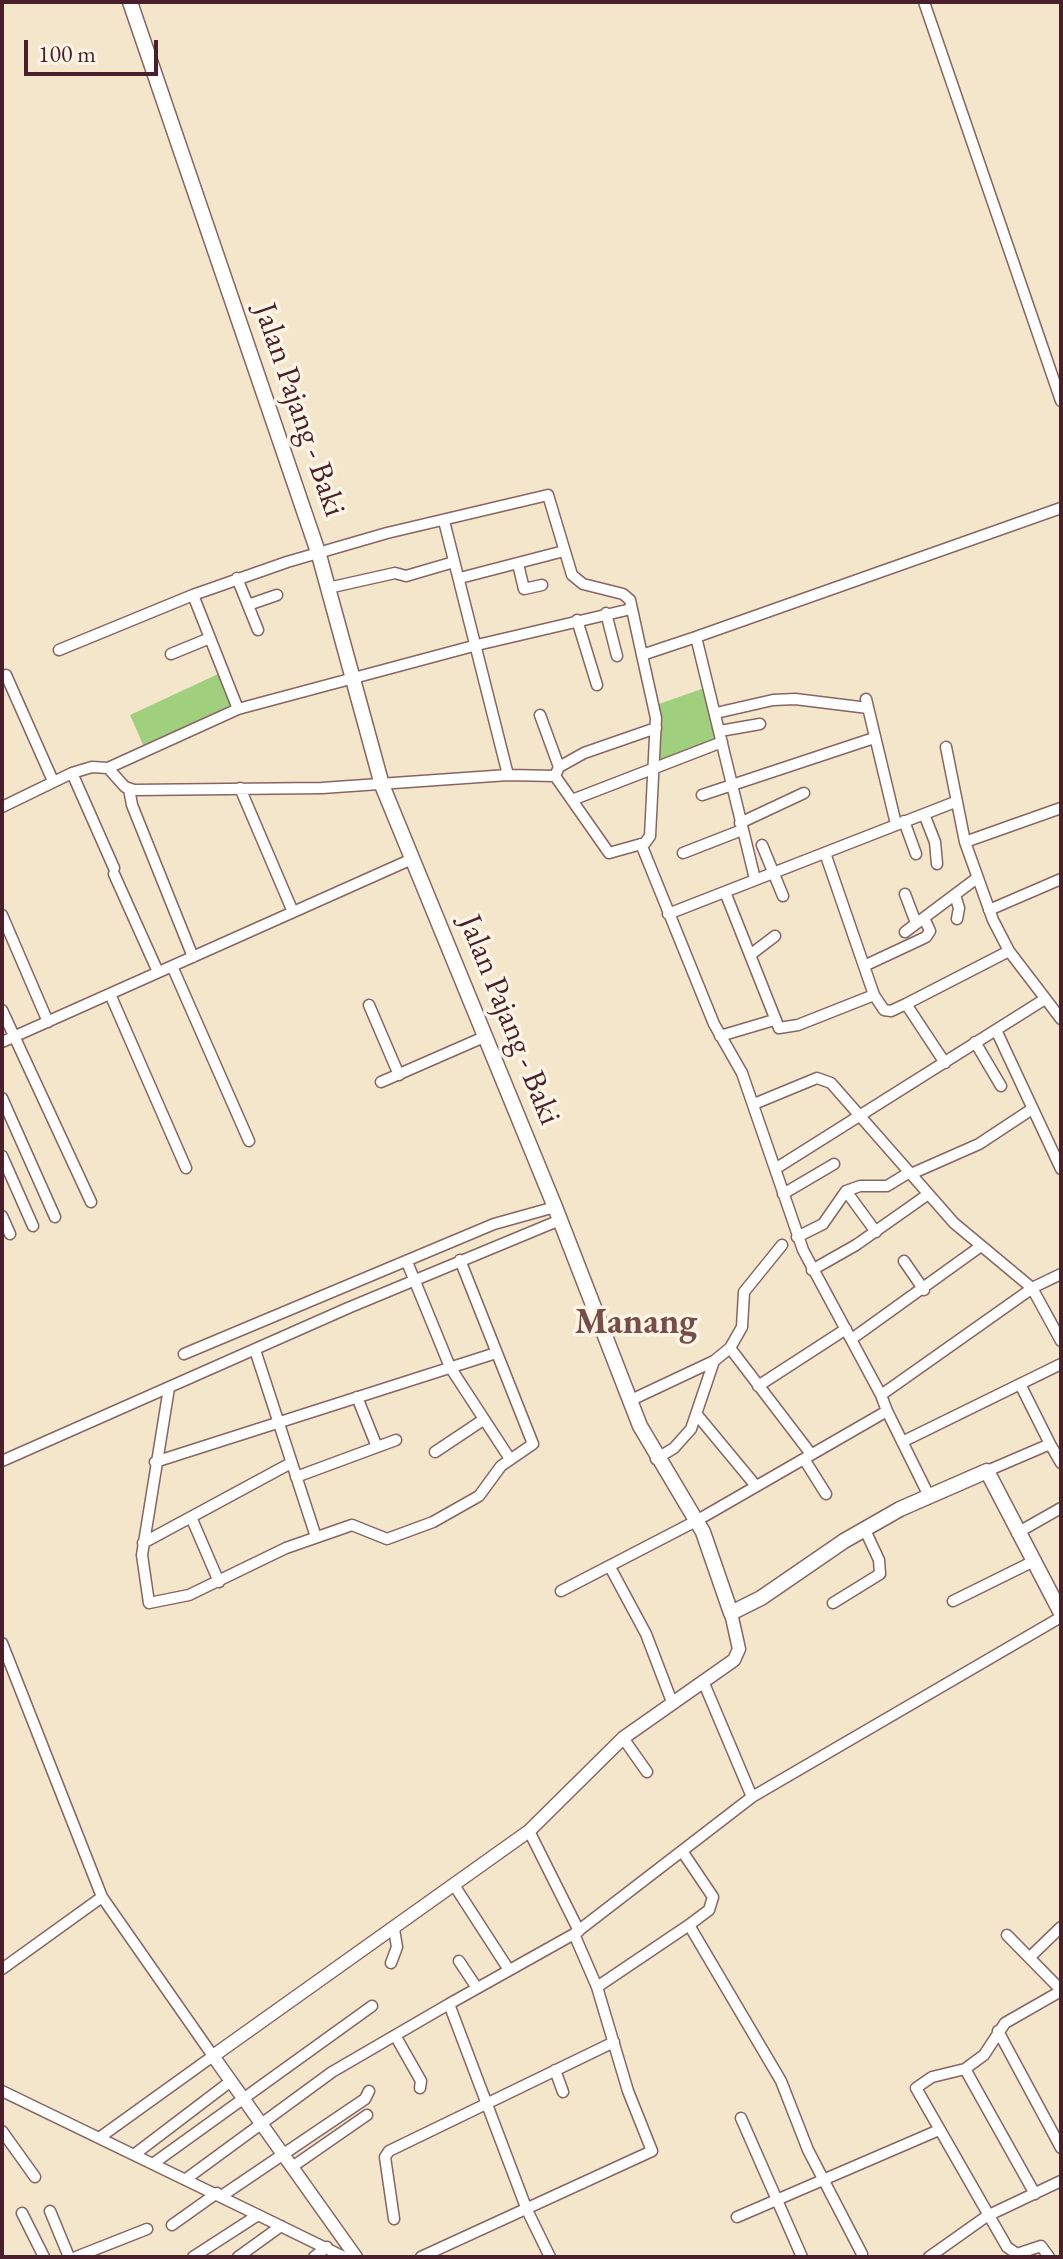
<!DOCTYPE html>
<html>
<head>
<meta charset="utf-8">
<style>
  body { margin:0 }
  #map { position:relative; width:1063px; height:2259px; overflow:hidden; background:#f4e6cb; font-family:"EB Garamond",serif }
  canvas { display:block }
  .frame { position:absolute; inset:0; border:4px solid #4a1f2b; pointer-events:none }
  .scale { position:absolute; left:24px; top:40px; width:134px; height:36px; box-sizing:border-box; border:4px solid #4a1f2b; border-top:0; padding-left:10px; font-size:24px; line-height:28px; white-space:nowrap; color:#4a1f2b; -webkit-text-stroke:6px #fcf5e5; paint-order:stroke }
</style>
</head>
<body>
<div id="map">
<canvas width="1063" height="2259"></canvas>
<div class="frame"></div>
<div class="scale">100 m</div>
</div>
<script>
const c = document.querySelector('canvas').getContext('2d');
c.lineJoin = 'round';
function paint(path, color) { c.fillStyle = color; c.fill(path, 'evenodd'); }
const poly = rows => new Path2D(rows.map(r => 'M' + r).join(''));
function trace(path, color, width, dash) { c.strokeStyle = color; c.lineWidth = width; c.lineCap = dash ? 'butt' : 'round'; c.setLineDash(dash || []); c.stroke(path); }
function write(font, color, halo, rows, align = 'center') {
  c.font = font + ' "EB Garamond",serif'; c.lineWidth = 7; c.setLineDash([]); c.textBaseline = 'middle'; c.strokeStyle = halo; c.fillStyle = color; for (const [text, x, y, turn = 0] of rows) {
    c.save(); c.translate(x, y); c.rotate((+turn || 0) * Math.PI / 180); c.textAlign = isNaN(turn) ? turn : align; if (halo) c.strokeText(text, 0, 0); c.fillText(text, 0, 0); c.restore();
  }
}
const green = poly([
  [218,674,234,708,145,749,130,715],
  [707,687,719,741,657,764,659,704]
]);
const minor = poly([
  [924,2,1061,401],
  [444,521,508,775],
  [518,564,524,589,542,585],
  [237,578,258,630],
  [460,578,564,551],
  [328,588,395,573,406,576,454,562],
  [193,595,238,709],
  [248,605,277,595],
  [606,613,617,656],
  [577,620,597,685],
  [696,637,1061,508],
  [59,650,193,595,287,562,387,533,548,495,572,575,583,584,623,594,630,600,642,655,696,637,755,879],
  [171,654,210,638],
  [6,675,53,781],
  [866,699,896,824],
  [716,713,773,700,795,699,868,708],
  [540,715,559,767],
  [720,731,760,724],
  [946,747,965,842,993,920,1009,951,1061,1019],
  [108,768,125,787,134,790,322,788,508,775,555,776,609,853,645,843,650,836,656,718,642,655],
  [72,773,114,868],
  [555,776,559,767,584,753,656,728],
  [240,788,293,912],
  [129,789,132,805,193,957],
  [702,795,874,738],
  [572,800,722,742],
  [2,807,72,773,92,767,108,768,238,709,477,645,631,609],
  [924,814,935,842,937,864],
  [904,821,916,854],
  [740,823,804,793],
  [965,842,1061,808],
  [641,844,714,1024,742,1073,803,1250,881,1395],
  [762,845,783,896],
  [683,853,742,830],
  [825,853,874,995,884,1010,891,1011,906,1004,1009,951],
  [114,874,158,972],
  [725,892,779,1028,798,1025,874,995],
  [905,894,916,923],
  [955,895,959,908,957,919],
  [989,910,1061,879],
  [668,914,955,802],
  [2,915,48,1022],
  [905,932,977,878],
  [750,955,775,936],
  [172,966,249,1141],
  [864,966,926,937,930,931,924,918],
  [110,994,186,1168],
  [906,1004,945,1063],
  [369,1005,399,1075],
  [2,1010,91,1202],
  [996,1030,1061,1169],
  [720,1036,774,1020],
  [2,1042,412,859],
  [975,1042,1001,1086],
  [381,1082,484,1037],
  [2,1098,55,1217],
  [754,1104,817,1078,831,1083,954,1223,1032,1288,1061,1341],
  [2,1156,33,1226],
  [775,1169,1045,999],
  [911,1174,979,1144,1032,1109],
  [846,1191,860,1186,887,1186,910,1172],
  [783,1194,834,1164],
  [2,1216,10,1234],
  [797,1237,823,1224,846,1191,876,1232],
  [904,1261,924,1290],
  [407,1262,450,1367,510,1459],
  [812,1270,856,1245,927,1195],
  [853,1338,981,1246],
  [730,1348,811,1454],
  [255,1350,316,1537],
  [184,1354,494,1224,555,1207],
  [758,1386,846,1329],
  [1021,1386,1050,1444],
  [169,1388,142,1555,149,1603,189,1595,286,1548,352,1525,387,1539,433,1522,479,1496,501,1466,533,1444,460,1260],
  [357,1397,377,1447],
  [629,1401,714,1361,730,1348,742,1327,744,1292,782,1245],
  [887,1411,929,1496],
  [698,1416,756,1486],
  [902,1442,1061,1364],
  [435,1452,483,1420],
  [656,1459,674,1448,691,1429,714,1361],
  [804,1459,826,1494],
  [2,1461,348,1308,560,1220],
  [155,1462,496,1353],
  [987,1471,1050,1444,1061,1463],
  [296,1477,396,1440],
  [191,1517,219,1582],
  [1017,1533,1061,1508],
  [143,1543,291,1463],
  [610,1567,646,1634,672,1702],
  [561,1591,696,1521,887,1411,881,1395,1034,1287,1061,1274],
  [953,1601,1032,1562],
  [833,1603,880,1574,879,1560,865,1530],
  [2,1643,102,1897,213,2056,99,2138],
  [703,1681,752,1797],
  [623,1738,647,1772],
  [529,1831,579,1931],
  [682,1851,713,1897,709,1910,689,1925,781,2081,808,2150,862,2254],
  [454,1885,509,1970],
  [1007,1935,1061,1990],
  [1031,1956,1061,1927],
  [459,1961,477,1988],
  [391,1963,397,1947,394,1929],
  [2,1969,102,1897],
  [597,1987,689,1925],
  [998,2031,1061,2148],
  [396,2037,421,2081,420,2088],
  [965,2069,1035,2194],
  [555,2070,563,2092],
  [2,2091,258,2215],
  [741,2118,802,2257],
  [2,2131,35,2177],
  [135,2154,231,2081],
  [154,2163,372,2006],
  [292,2167,367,2115],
  [186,2179,332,2072,449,2004],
  [223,2195,365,2099,369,2091],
  [50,2211,69,2257],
  [22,2213,44,2257],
  [737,2217,939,2130],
  [394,2219,385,2157,389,2151,614,2042],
  [172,2225,217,2193],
  [76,2257,147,2229],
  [193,2257,258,2215,344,2257],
  [238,2257,281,2226],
  [314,2257,327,2247],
  [421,2257,652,2151,628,2091,597,1987,574,1934],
  [550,2257,527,2210,449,2004,574,1934,752,1797,1061,1617],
  [929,2257,987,2216,1061,2181],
  [1049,2257,1041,2246,1017,2254,1007,2247,916,2088,932,2077,965,2069,984,2055,1005,2023,1061,1991]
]);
const tertiary = poly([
  [356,2257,213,2056,529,1831,623,1738,734,1660,739,1649,731,1613]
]);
const secondary = poly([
  [130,2,319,555,382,785,555,1207,640,1426,703,1532,731,1613,761,1598,844,1541,900,1509,987,1471,1061,1613]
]);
const streetNames = [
  ["Jalan Pajang - Baki",299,410,71],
  ["Jalan Pajang - Baki",509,1020,68]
];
const quarterNames = [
  ["Manang",636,1323]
];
paint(green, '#a0d07e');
trace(minor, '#866563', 13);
trace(tertiary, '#866563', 15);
trace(secondary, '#866563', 17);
trace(minor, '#fff', 10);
trace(tertiary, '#fff', 12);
trace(secondary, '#fff', 14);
write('32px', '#4a1f2b', '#fcf5e5', streetNames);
write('bold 36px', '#764d49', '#fcf5e5', quarterNames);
</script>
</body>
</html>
